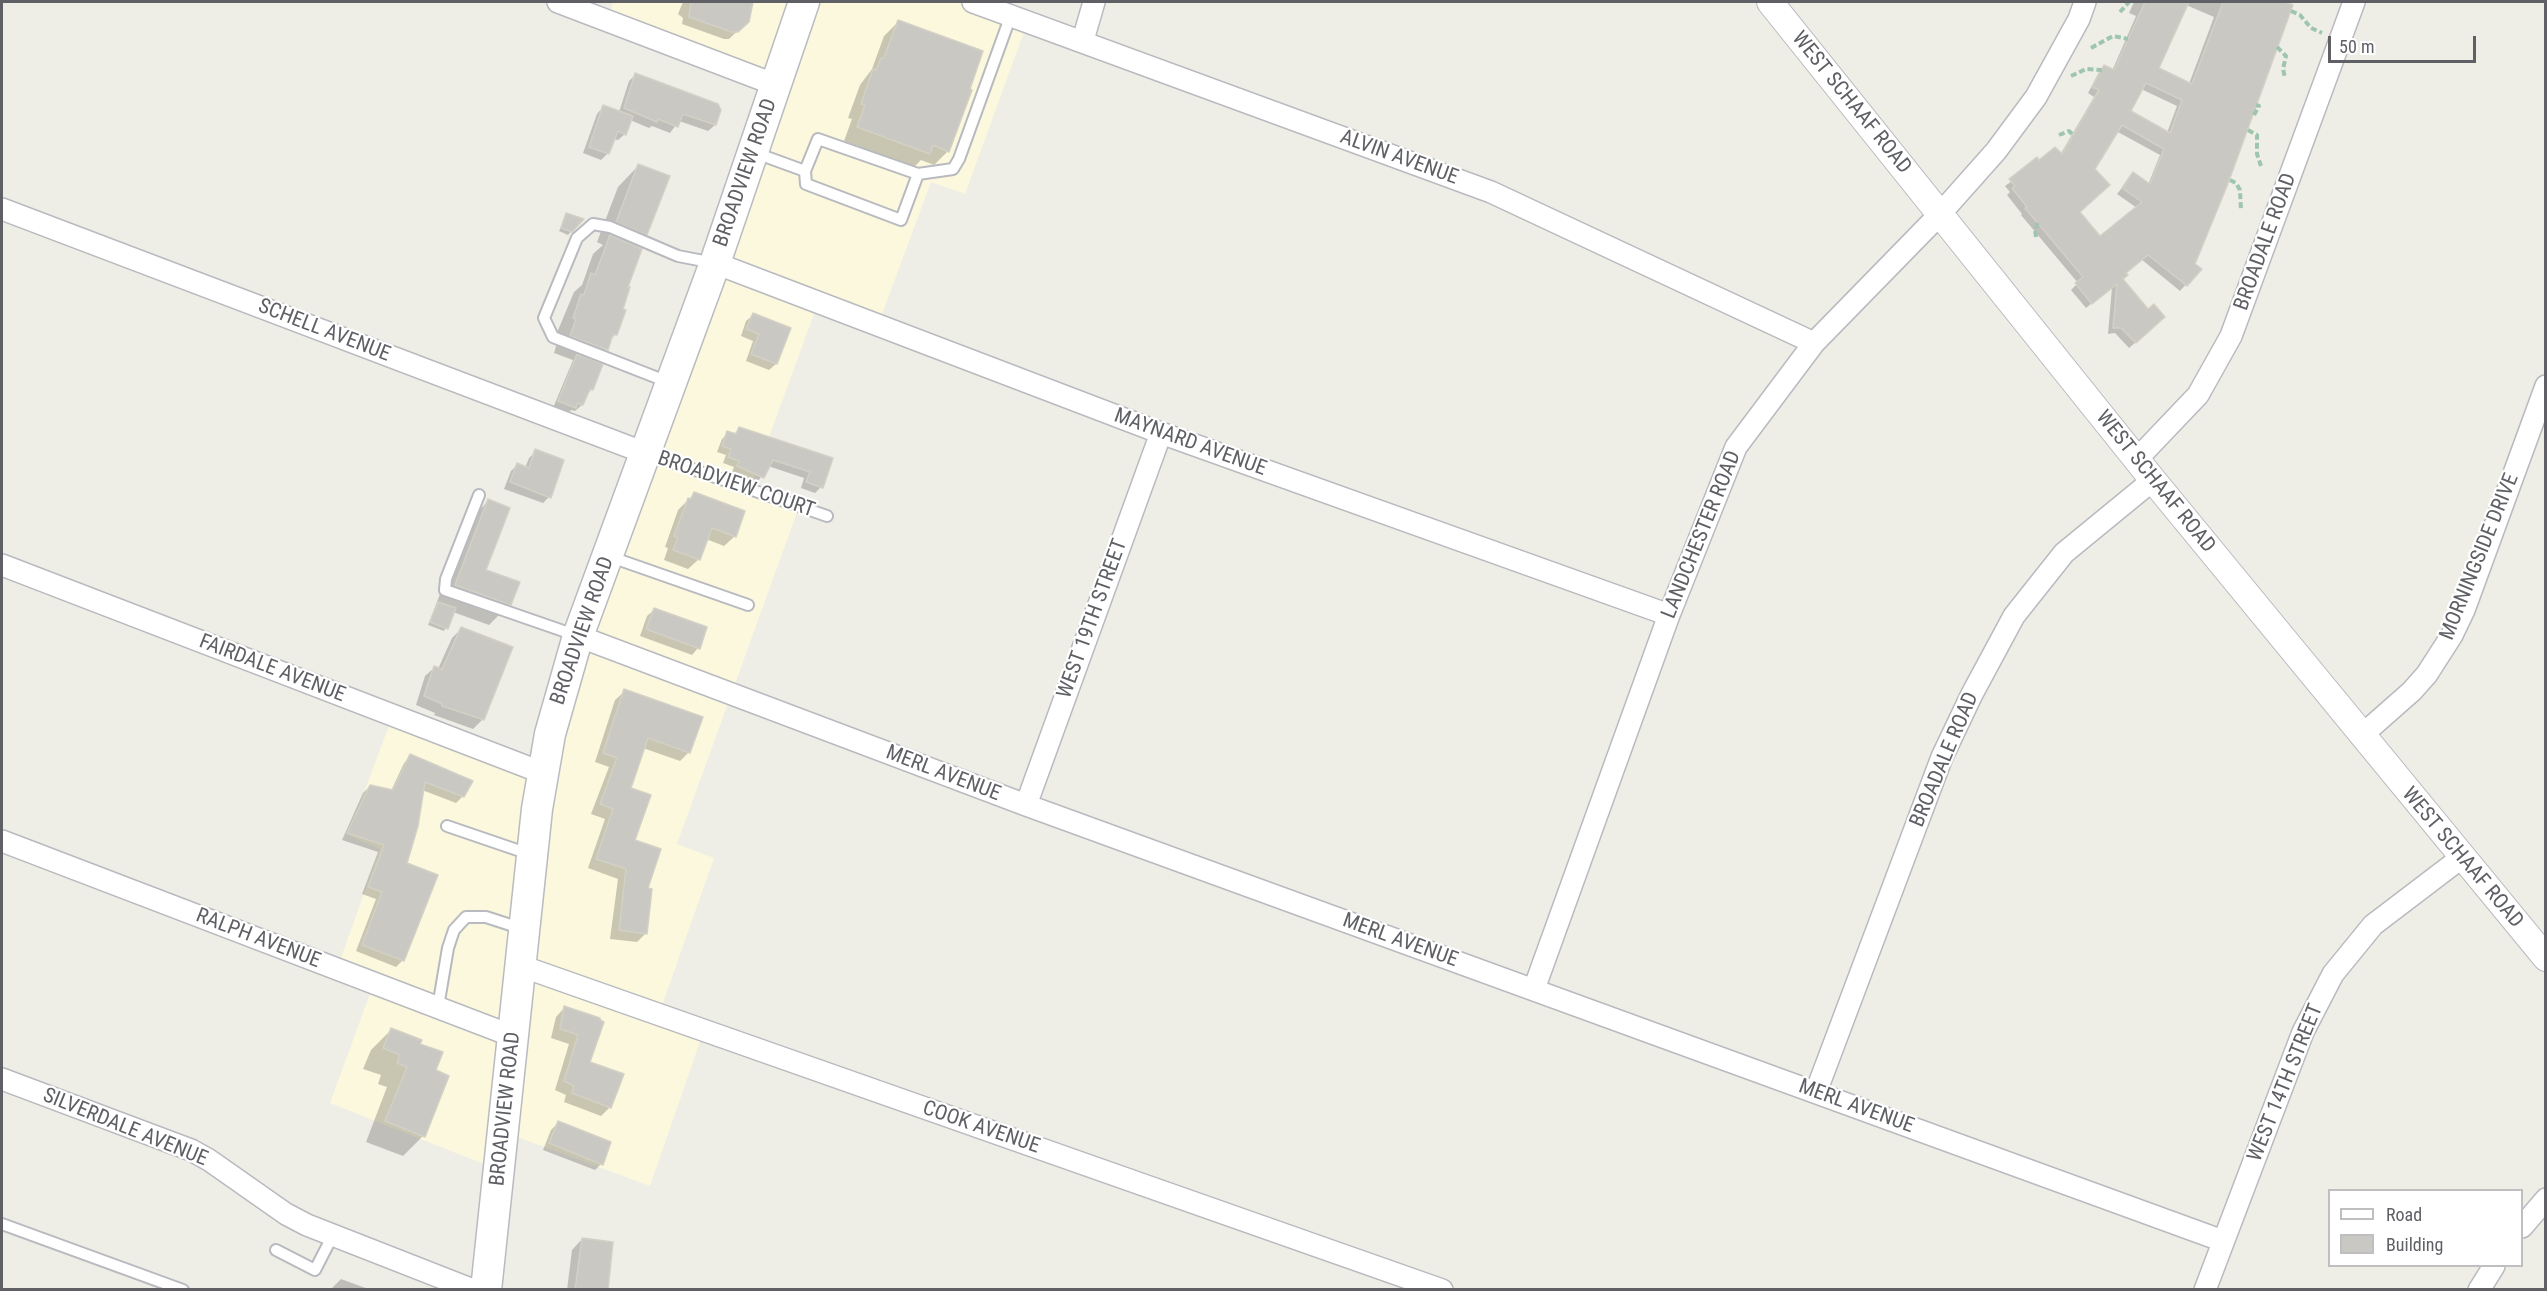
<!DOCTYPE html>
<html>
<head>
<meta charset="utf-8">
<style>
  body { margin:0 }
  #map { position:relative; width:2547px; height:1291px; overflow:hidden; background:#efeee6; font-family:"Roboto Condensed",sans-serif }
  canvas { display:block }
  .frame { position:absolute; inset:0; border:3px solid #5e6065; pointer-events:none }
  .legend { position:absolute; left:2328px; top:1189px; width:195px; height:78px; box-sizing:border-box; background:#fff; border:2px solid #bfbfc1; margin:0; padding:8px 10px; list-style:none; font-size:18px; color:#5e6065 }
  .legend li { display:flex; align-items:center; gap:12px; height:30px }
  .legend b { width:30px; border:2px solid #bfbfc1 }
  .scale { position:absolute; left:2328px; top:36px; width:148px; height:27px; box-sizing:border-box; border:3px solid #5e6065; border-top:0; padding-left:8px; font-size:18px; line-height:21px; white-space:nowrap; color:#5e6065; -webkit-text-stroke:4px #fff; paint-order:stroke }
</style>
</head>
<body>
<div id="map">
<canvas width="2547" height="1291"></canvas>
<div class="frame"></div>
<ul class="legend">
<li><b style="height:8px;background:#fff"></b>Road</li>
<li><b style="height:16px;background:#cac8c2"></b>Building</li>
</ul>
<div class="scale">50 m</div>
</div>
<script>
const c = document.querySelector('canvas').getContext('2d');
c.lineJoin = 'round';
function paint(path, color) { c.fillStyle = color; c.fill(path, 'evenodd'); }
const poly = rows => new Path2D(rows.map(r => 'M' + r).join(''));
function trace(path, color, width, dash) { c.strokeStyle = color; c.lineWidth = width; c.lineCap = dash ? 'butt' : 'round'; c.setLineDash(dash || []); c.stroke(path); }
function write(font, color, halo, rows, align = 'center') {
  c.font = font + ' "Roboto Condensed",sans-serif'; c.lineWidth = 4.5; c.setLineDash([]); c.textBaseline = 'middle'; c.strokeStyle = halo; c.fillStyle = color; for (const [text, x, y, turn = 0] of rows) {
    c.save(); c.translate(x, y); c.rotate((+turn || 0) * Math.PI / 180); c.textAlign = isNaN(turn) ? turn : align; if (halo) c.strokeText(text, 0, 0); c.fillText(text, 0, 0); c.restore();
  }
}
const commercial = poly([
  [613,2,973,2,1028,21,965,194,931,182,878,325,818,303,750,489,799,507,677,844,714,858,659,1014,704,1030,650,1186,504,1132,499,1170,330,1103,374,983,337,969,380,849,348,835,393,715,542,773,776,86,607,20]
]);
const shadow = poly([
  [683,2,752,2,748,21,729,39,724,39,682,24,683,18,678,14],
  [2134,2,2291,2,2226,186,2194,264,2200,269,2180,291,2141,259,2124,273,2121,280,2158,323,2129,348,2115,333,2108,334,2112,287,2086,308,2071,290,2078,283,2021,215,2022,214,2007,195,2010,192,2005,186,2039,162,2060,155,2094,97,2088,93,2099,72,2105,67,2112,71,2136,16,2129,13],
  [2186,5,2214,17,2189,84,2157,69],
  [2141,89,2177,106,2167,133,2129,111],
  [2116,131,2160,155,2148,185,2133,174,2117,194,2137,208,2100,239,2078,212,2094,169],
  [898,22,948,151,934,165,921,160,914,167,844,141,852,119,848,118,860,85,872,69,884,36],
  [636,74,719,110,715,125,708,131,679,121,670,133,652,126,649,128,630,120,625,134,618,140,613,139,608,153,601,160,583,153,597,114,603,107,619,112,629,81],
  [638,166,646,234,633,247,616,334,609,341,606,349,593,362,592,389,585,396,582,405,575,411,571,410,568,414,553,408,573,360,554,353,559,336,556,335,574,292,582,285,593,254,603,245,597,242,618,187],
  [567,214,581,220,568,235,559,231],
  [753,315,776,364,769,370,746,361,753,341,741,336,746,321],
  [740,428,831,459,821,487,815,493,801,488,804,478,768,466,757,483,732,472,734,467,723,463,726,455,717,452,722,439,728,433,733,435],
  [536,451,549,497,543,503,504,489,511,471,517,465,525,468,529,458],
  [694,494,735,536,724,546,706,539,699,559,688,569,664,560,668,548,665,547,678,510],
  [488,501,485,570,510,604,489,625,453,612,444,631,428,625,468,522],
  [654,610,698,648,692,655,640,636,647,616],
  [461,629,511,648,482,720,473,729,434,715,435,713,416,705,425,676,434,668,438,669,452,638],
  [625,691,689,752,680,761,643,748,629,789,633,841,646,889,646,933,637,942,610,939,618,879,588,868,605,819,591,814,609,767,595,762,615,700],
  [411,756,463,796,456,803,422,790,405,864,403,960,396,967,356,951,376,899,362,894,378,852,342,840,363,793,370,786,391,791,404,763],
  [565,1007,598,1019,589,1063,610,1107,601,1116,564,1102,566,1095,555,1090,569,1044,551,1038,556,1017],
  [391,1030,419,1044,434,1071,423,1136,403,1156,366,1142,387,1087,378,1084,381,1075,363,1069,371,1050],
  [558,1123,601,1164,595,1170,543,1150,551,1130],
  [582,1239,606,1290,567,1290,572,1250],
  [341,1279,371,1290,330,1290]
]);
const building = poly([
  [691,2,753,2,749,22,738,32,732,32,689,17,691,2],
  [2145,2,2189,2,2159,68,2192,84,2223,2,2284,2,2293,5,2227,186,2195,264,2202,269,2187,286,2148,255,2126,273,2128,275,2123,279,2148,309,2154,304,2165,317,2136,343,2121,328,2113,328,2117,284,2092,304,2075,283,2083,277,2025,208,2027,207,2012,188,2015,186,2009,179,2037,157,2039,160,2055,147,2062,154,2099,90,2092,87,2104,65,2114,70,2145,2],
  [2146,83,2182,100,2170,133,2131,111,2146,83],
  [2122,125,2164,149,2150,184,2133,172,2122,188,2142,202,2100,236,2080,212,2110,185,2095,169,2122,125],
  [898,20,983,51,970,89,972,90,949,152,933,145,930,154,857,127,865,105,861,104,873,69,876,70,881,58,884,58,898,20],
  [635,73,718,104,721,110,716,125,683,114,678,127,658,119,657,122,624,108,635,73],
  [603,105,633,116,626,135,618,131,609,154,589,147,603,105],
  [638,164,670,176,647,235,616,222,638,164],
  [566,213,584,219,572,232,561,228,566,213],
  [610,235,642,249,628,287,630,287,623,309,626,310,617,335,613,334,608,350,570,336,576,319,573,318,581,294,584,295,591,273,595,275,610,235],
  [753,313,791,328,777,364,751,354,759,334,746,329,753,313],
  [577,354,603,364,593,390,590,389,583,405,577,403,576,408,558,401,577,354],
  [739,427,833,458,823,488,806,482,810,472,773,460,764,478,737,466,739,461,728,457,731,449,722,446,727,431,736,434,739,427],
  [535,449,564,460,551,498,510,482,517,463,529,468,535,449],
  [694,492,745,511,736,537,712,528,700,560,673,550,678,538,674,536,688,498,691,499,694,492],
  [488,499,510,508,486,570,520,582,511,605,455,585,488,499],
  [438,602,456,608,448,629,430,622,438,602],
  [654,608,707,627,700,649,646,629,654,608],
  [461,627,513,647,484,720,442,706,442,704,424,696,434,666,442,669,461,627],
  [624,689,703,717,690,753,648,738,631,788,651,795,635,840,661,849,648,888,652,889,647,934,619,930,626,869,596,859,613,809,600,804,617,758,603,753,624,689],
  [410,754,473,781,464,797,425,782,418,826,407,863,438,875,404,961,362,945,382,892,368,887,384,845,347,833,370,785,393,790,410,754],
  [564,1006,600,1018,600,1020,604,1022,590,1062,624,1074,611,1108,572,1093,574,1086,564,1081,578,1035,560,1029,564,1006],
  [391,1028,422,1040,420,1044,443,1052,436,1070,449,1076,425,1137,385,1121,407,1067,397,1063,400,1055,383,1048,391,1028],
  [558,1121,611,1142,603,1165,549,1143,558,1121],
  [582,1238,613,1242,608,1290,575,1290,582,1238]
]);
const path = poly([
  [2291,11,2300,15,2311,28,2322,33],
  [2120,12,2129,2],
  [2277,47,2286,56,2283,69,2285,78],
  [2091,48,2113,36,2128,39],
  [2071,76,2086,69,2102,70],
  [2254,115,2259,106,2256,105],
  [2248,130,2257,135,2257,154,2261,166],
  [2059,135,2069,131,2072,134],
  [2230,180,2236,183,2240,190,2241,211],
  [2036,237,2035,230,2038,223]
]);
const service = poly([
  [753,152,805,171,806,184,901,220,918,174],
  [805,171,818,139,918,174,953,169,959,159,1011,15],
  [668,382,553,337,544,318,577,238,593,224,610,227,678,256,714,263],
  [646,453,827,516],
  [479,495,446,579,445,590,575,635],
  [608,556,748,605],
  [447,826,529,854],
  [438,1007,448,948,454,930,466,917,486,917,523,929],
  [2,1224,183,1290],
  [276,1250,315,1270,333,1235]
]);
const minor = poly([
  [558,2,776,85],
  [973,2,1491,192,1814,343],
  [1083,40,1094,2],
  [2,209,645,453],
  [715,263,1161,433,1669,615],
  [2137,459,2198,395,2231,336,2354,2],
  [2,565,543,773],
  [578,636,1026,805,2223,1241],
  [2361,736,2412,691,2427,674,2452,635,2464,610,2546,386],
  [1026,805,1161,433],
  [2,841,515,1037],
  [521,966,1442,1290],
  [1534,989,1669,615,1736,447,1814,343,1940,214,1996,151,2036,97,2079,19,2085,2],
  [2,1079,191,1150,209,1160,286,1214,307,1225,473,1290],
  [1816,1092,1942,757,1972,694,2014,616,2064,553,2153,480],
  [2522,1227,2546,1199],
  [2205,1290,2303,1032,2333,974,2373,925,2461,858],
  [2479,1290,2494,1266]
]);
const tertiary = poly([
  [1770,2,2153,480,2546,958]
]);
const secondary = poly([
  [486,1290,537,809,550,734,578,636,715,263,804,2]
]);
const streetNames = [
  ["WEST SCHAAF ROAD",1851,103,51],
  ["ALVIN AVENUE",1399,158,20],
  ["BROADVIEW ROAD",746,173,-71],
  ["BROADALE ROAD",2266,242,-70],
  ["SCHELL AVENUE",324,331,21],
  ["MAYNARD AVENUE",1190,443,20],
  ["WEST SCHAAF ROAD",2155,482,51],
  ["BROADVIEW COURT",736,485,19],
  ["LANDCHESTER ROAD",1702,535,-68],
  ["MORNINGSIDE DRIVE",2480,557,-68],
  ["WEST 19TH STREET",1093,619,-70],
  ["BROADVIEW ROAD",583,631,-71],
  ["FAIRDALE AVENUE",272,669,21],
  ["BROADALE ROAD",1945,760,-67],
  ["MERL AVENUE",943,774,21],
  ["WEST SCHAAF ROAD",2462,858,50],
  ["RALPH AVENUE",258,939,21],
  ["MERL AVENUE",1400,941,20],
  ["WEST 14TH STREET",2286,1083,-68],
  ["MERL AVENUE",1856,1107,20],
  ["BROADVIEW ROAD",506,1109,-84],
  ["SILVERDALE AVENUE",125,1128,22],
  ["COOK AVENUE",981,1128,19]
];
paint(commercial, '#fbf8de');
paint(shadow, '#0003');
paint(building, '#cac8c2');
trace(building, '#d3d0c5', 1.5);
trace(service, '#b8babf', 14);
trace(minor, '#b8babf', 24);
trace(tertiary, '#b8babf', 28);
trace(secondary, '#b9bbc0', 33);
trace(path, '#9ec5ad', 4, [6, 3]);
trace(service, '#fff', 10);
trace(minor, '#fff', 21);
trace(tertiary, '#fff', 26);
trace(secondary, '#fff', 30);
write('21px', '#5e6065', '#fff', streetNames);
</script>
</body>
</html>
